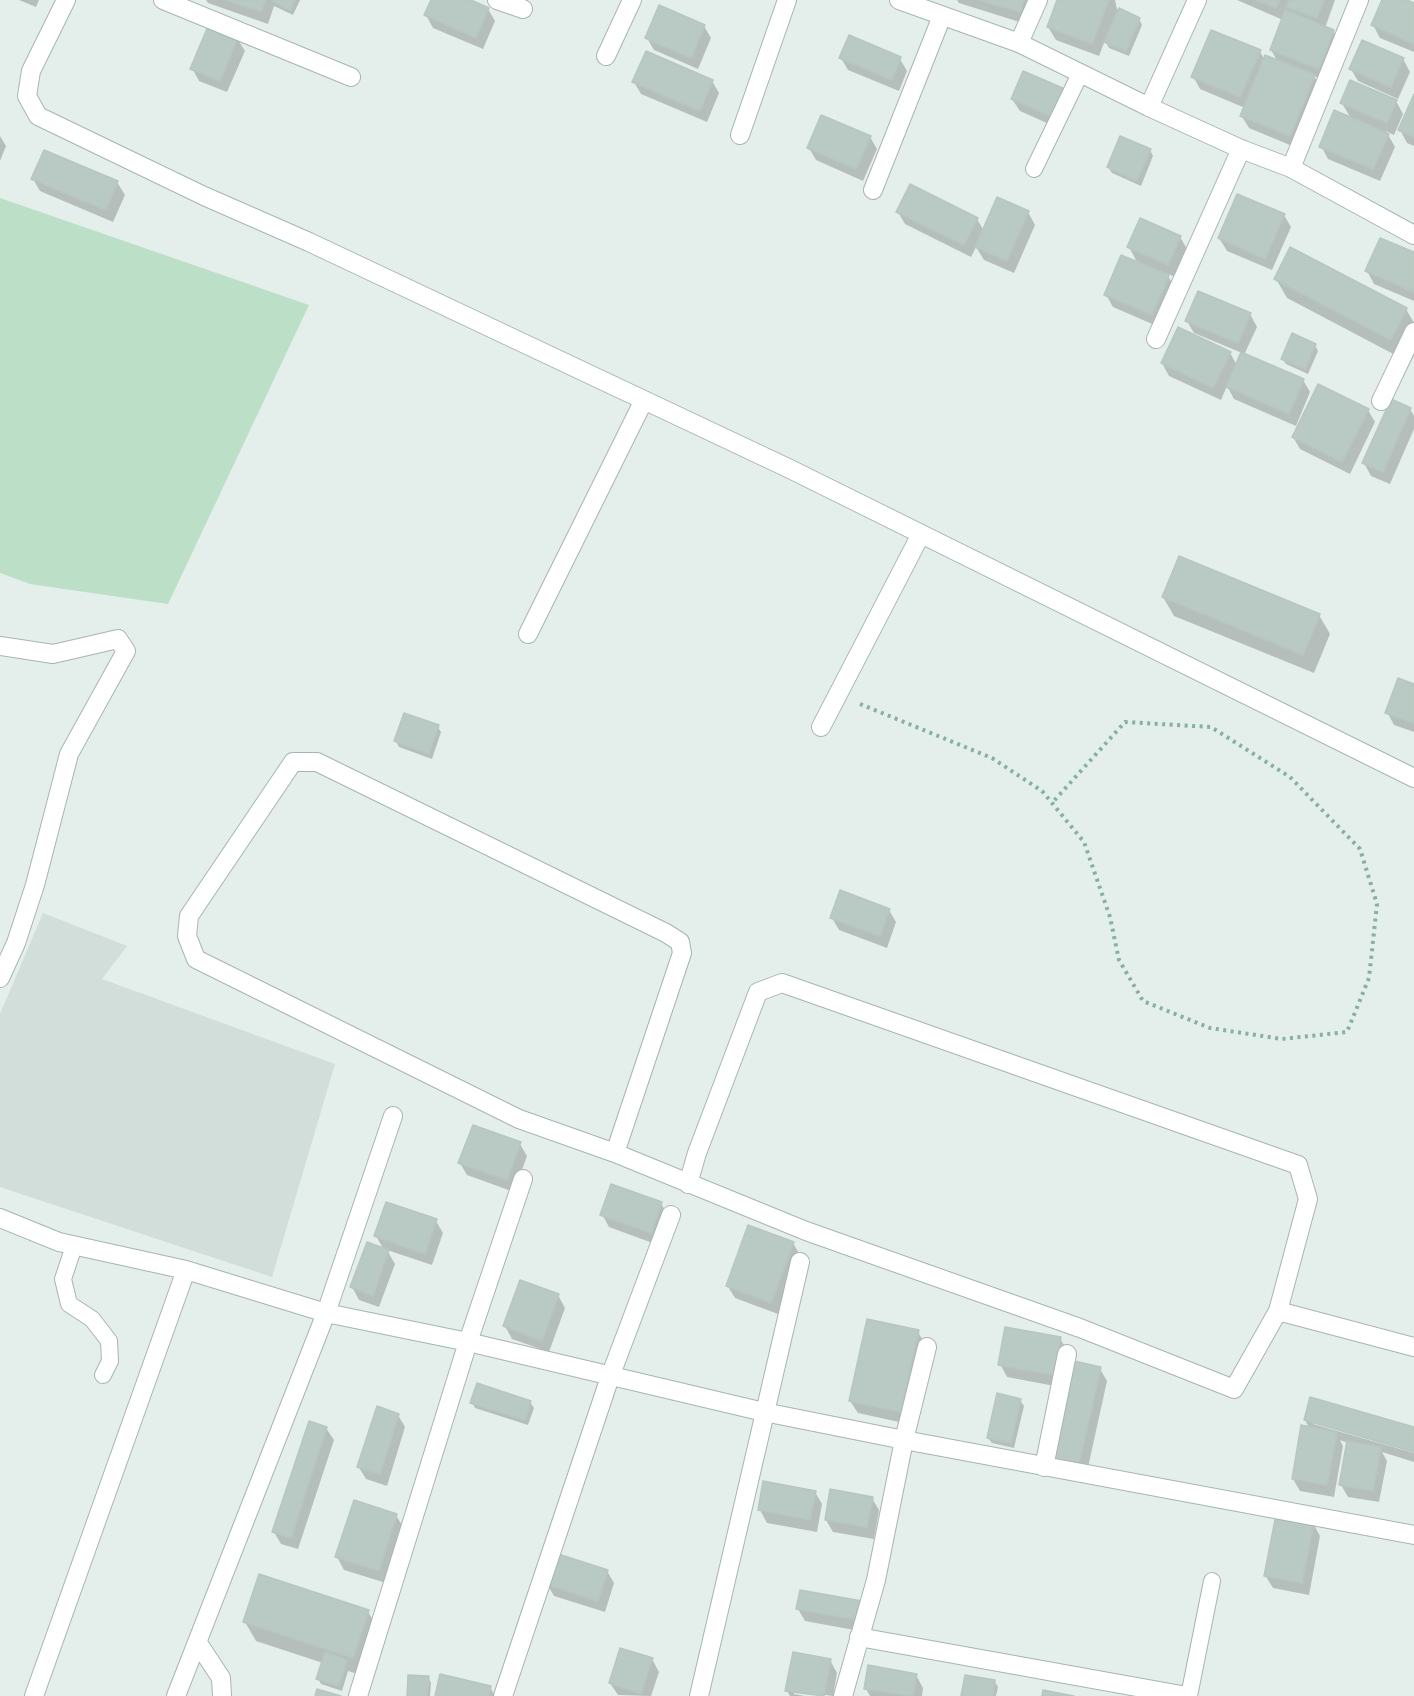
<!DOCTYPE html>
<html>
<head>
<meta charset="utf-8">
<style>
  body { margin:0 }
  canvas { display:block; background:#e4eeea }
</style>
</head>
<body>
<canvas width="1414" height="1696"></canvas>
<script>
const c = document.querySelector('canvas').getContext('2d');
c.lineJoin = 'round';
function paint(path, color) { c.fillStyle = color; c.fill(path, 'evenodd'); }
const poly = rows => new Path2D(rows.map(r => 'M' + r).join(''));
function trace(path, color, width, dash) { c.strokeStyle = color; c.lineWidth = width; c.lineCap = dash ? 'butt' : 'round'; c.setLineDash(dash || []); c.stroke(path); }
const built = poly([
  [43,913,127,946,102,979,335,1064,272,1277,0,1187,0,1014]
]);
const green = poly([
  [0,198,309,305,168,604,30,584,0,573]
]);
const shadow = poly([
  [19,0,39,0,36,7],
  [206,0,300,0,293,15,274,6,268,24,208,3],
  [433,0,467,0,488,9,495,21,483,49,433,28,426,15],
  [957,0,1034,0,1026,24,959,3],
  [1058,0,1115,0,1117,9,1139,19,1142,25,1129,56,1109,48,1105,40,1099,56,1056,40,1048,27],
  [1237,0,1335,0,1325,28,1333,31,1341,44,1326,81,1314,76,1321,89,1297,148,1249,128,1241,115,1245,108,1200,89,1193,76,1260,52,1265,60,1278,62,1271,50,1283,20],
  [1384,0,1403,0,1414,5,1414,52,1380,38,1373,25],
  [704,26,711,38,698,69,654,50,647,38],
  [237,38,245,51,227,92,199,81,192,68],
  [841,58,900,59,907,71,899,91,848,70],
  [1403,59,1410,72,1398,99,1358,81,1351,69],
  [1024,73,1060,129,1020,111,1012,99],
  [712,81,719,93,707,122,641,94,634,82],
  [1414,98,1414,146,1407,143,1400,130],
  [1396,101,1403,114,1394,135,1386,131,1395,147,1380,181,1328,159,1321,146,1351,119,1342,103],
  [0,136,6,146,0,161],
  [870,137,877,149,863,181,816,160,809,148],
  [1150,150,1153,156,1141,186,1112,173,1108,167],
  [33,179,117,182,125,195,113,222,40,191],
  [898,212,977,219,984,231,1028,212,1035,225,1014,273,984,260,976,247,971,257,905,224],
  [1284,215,1291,227,1272,270,1227,251,1219,238],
  [1180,237,1187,249,1175,277,1166,273,1176,289,1159,327,1113,307,1106,295,1138,264,1129,247],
  [1414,254,1414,301,1374,284,1367,271],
  [1276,279,1406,309,1414,323,1414,334,1401,358,1287,298],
  [1250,314,1257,327,1244,355,1303,380,1310,392,1296,426,1234,399,1227,386,1221,400,1169,376,1162,363,1230,353,1237,365,1242,353,1194,333,1187,321],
  [1315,345,1318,351,1308,374,1286,364,1282,358],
  [1410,409,1414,416,1414,429,1390,484,1371,476,1364,463],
  [1368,410,1375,422,1350,474,1300,449,1293,437],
  [1163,597,1319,615,1330,634,1314,673,1174,616],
  [1414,686,1414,732,1394,725,1387,712],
  [438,727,441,732,432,759,399,747,396,741],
  [889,910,896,922,887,948,839,930,832,918],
  [520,1144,527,1156,514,1192,467,1175,460,1163],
  [661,1203,668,1216,658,1245,609,1227,602,1214],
  [436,1221,443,1233,432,1265,387,1250,395,1264,379,1307,359,1300,352,1287,384,1250,376,1236],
  [793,1243,800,1255,778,1314,735,1298,727,1285],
  [558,1295,565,1308,549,1352,512,1339,505,1326],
  [918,1332,925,1344,908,1424,858,1413,850,1401],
  [1060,1338,1067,1351,1060,1387,1007,1377,1000,1364],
  [1100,1369,1107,1381,1085,1481,1053,1463],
  [1020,1400,1024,1406,1014,1448,992,1443,988,1438],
  [472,1402,530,1402,534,1408,528,1425,475,1408],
  [398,1415,405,1427,387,1486,366,1479,358,1466],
  [1305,1420,1414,1429,1414,1450,1313,1421,1313,1424,1414,1453,1414,1462,1382,1452,1387,1461,1379,1502,1348,1497,1341,1485,1348,1443,1340,1440,1343,1446,1334,1497,1300,1491,1293,1479,1310,1429],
  [326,1428,334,1440,298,1549,281,1544,274,1532],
  [815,1492,822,1504,817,1532,767,1523,760,1510],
  [872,1498,879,1510,874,1539,833,1532,826,1520],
  [396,1515,403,1527,386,1583,344,1570,337,1557],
  [1313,1523,1320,1536,1309,1595,1273,1588,1265,1575],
  [607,1571,614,1583,605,1612,554,1596,547,1584],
  [861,1603,865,1632,805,1621,798,1609],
  [368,1612,379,1630,364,1676,348,1671,342,1691,321,1684,318,1678,323,1663,256,1641,245,1622],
  [652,1659,659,1672,651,1696,618,1695,610,1683],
  [830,1660,837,1673,833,1696,794,1691,794,1694,805,1696,790,1696,787,1691],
  [916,1675,923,1688,922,1696,870,1696,866,1689],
  [428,1677,431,1683,430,1696,409,1696],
  [995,1682,998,1687,996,1696,962,1696],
  [490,1687,495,1696,437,1696]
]);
const building = poly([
  [226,0,266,0,261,12,226,0],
  [271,0,295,0,290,10,271,0],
  [431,0,471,0,489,8,476,38,424,15,431,0],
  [979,0,1024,0,1020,12,979,0],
  [1057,0,1109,0,1092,44,1047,27,1057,0],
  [1257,0,1280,0,1276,8,1257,0],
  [1289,0,1324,0,1317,18,1286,7,1289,0],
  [1382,0,1407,0,1414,3,1414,44,1371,25,1382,0],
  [659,5,705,25,691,58,645,38,659,5],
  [1119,8,1140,18,1126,51,1104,42,1119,8],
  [1285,10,1334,30,1319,69,1270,50,1285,10],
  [209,24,238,37,220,81,190,69,209,24],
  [1211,30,1261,50,1240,97,1191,77,1211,30],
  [849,35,901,57,892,80,839,58,849,35],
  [1362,40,1404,58,1391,87,1349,69,1362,40],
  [646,51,713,80,700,111,632,82,646,51],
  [1265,55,1315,75,1290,136,1240,116,1265,55],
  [1023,71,1065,89,1053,117,1011,99,1023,71],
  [1350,80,1397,100,1387,123,1340,103,1350,80],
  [1414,94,1414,137,1398,130,1414,94],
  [1334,110,1389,134,1373,169,1319,147,1334,110],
  [821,115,871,136,856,169,807,148,821,115],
  [1120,136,1151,149,1137,181,1107,167,1120,136],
  [44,150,118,181,106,210,31,179,44,150],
  [910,184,978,218,964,245,896,212,910,184],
  [1237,194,1285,214,1265,259,1218,238,1237,194],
  [997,197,1029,211,1007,261,975,247,997,197],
  [1140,218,1181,236,1168,265,1127,247,1140,218],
  [1380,238,1414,252,1414,292,1365,271,1380,238],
  [1290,247,1407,308,1391,340,1274,279,1290,247],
  [1121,255,1169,275,1152,315,1104,295,1121,255],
  [1198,291,1251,313,1238,343,1185,321,1198,291],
  [1178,327,1231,352,1213,388,1161,363,1178,327],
  [1292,333,1316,344,1305,369,1281,359,1292,333],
  [1241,352,1304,379,1289,414,1226,387,1241,352],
  [1318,384,1369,409,1342,462,1292,437,1318,384],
  [1391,399,1411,408,1383,472,1362,463,1391,399],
  [1179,556,1320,614,1303,655,1162,597,1179,556],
  [1398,678,1414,684,1414,723,1385,713,1398,678],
  [404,713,439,725,429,754,394,741,404,713],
  [840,890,890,909,880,936,830,918,840,890],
  [473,1125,521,1142,507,1180,458,1163,473,1125],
  [611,1184,662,1202,651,1233,600,1215,611,1184],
  [386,1202,437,1219,425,1254,374,1236,386,1202],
  [748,1225,794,1242,771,1303,726,1286,748,1225],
  [367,1242,389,1250,373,1296,350,1287,367,1242],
  [520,1280,559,1294,542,1341,503,1326,520,1280],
  [867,1319,919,1330,901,1412,849,1401,867,1319],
  [1005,1327,1061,1337,1054,1375,998,1365,1005,1327],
  [1074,1361,1101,1367,1078,1469,1051,1463,1074,1361],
  [477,1383,531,1401,525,1420,470,1403,477,1383],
  [997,1393,1021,1399,1011,1443,987,1438,997,1393],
  [1310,1397,1414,1427,1414,1452,1304,1420,1310,1397],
  [377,1406,399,1414,380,1474,357,1467,377,1406],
  [309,1421,327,1427,291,1538,272,1532,309,1421],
  [1301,1425,1337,1432,1327,1485,1292,1479,1301,1425],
  [1347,1441,1381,1447,1373,1491,1339,1485,1347,1441],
  [763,1481,816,1491,810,1520,758,1510,763,1481],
  [830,1489,873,1497,867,1527,825,1520,830,1489],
  [354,1500,397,1514,379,1571,335,1557,354,1500],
  [1276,1515,1314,1522,1302,1583,1264,1576,1276,1515],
  [555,1553,608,1570,598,1601,545,1584,555,1553],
  [259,1574,369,1610,353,1658,243,1622,259,1574],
  [800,1590,862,1601,858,1620,796,1609,800,1590],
  [620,1648,653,1658,641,1694,609,1683,620,1648],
  [325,1652,347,1660,339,1686,316,1679,325,1652],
  [793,1652,831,1659,824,1696,785,1691,793,1652],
  [868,1665,917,1674,913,1696,864,1689,868,1665],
  [440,1674,491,1686,489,1696,435,1696,440,1674],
  [408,1675,429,1676,427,1696,407,1696,408,1675],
  [965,1675,995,1680,993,1696,961,1696,965,1675],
  [317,1689,341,1696,315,1696,317,1689],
  [1043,1690,1074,1696,1042,1696,1043,1690]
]);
const path = poly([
  [860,704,992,758,1042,791,1052,803,1084,842,1110,917,1119,960,1143,1001,1210,1028,1282,1039,1347,1032,1369,978,1377,904,1360,849,1290,777,1211,727,1125,722,1052,803]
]);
const service = poly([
  [1034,169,1080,74],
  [74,1246,63,1279,69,1304,92,1319,109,1341,110,1361,103,1375],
  [1189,1696,1212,1581]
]);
const minor = poly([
  [66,0,31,71,27,96,38,116,204,196,309,242,790,469,1414,778],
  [163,0,351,77],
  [497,0,523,9],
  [1019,43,1038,0],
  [606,56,632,0],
  [1149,107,1197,0],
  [740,135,787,0],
  [1291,168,1359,0],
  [873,190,942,16],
  [1156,339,1241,149],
  [1381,401,1414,332],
  [528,634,644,400],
  [0,646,53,654,118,639,126,651,69,754,35,885,16,943,0,978],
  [821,727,921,534],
  [615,1153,682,953,680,942,666,933,317,762,293,762,189,916,187,936,196,959,519,1119,615,1153,806,1231,1080,1328,1234,1389,1278,1311],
  [688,1184,697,1153,758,992,782,983,1298,1165,1308,1199,1278,1311,1414,1347],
  [0,1218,59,1242,186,1270,326,1313,468,1342,764,1412,904,1440,1414,1535],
  [1044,1467,1067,1354],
  [859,1637,1187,1696],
  [198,1643,221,1678,222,1696],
  [34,1696,186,1270],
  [176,1696,326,1313,393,1116],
  [358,1696,468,1342,523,1179],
  [503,1696,610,1377,671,1215],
  [699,1696,800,1262],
  [843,1696,876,1580,904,1440,927,1347]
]);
const tertiary = poly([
  [899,0,1019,43,1149,107,1241,149,1291,168,1414,235]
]);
paint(built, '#d2ded9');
paint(green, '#bcdfc7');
paint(shadow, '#0003');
paint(building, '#b9c9c3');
trace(building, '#b6c7c1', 1.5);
trace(service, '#a6b6b1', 18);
trace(minor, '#a6b6b1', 20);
trace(tertiary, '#a6b6b1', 20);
trace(path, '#83b2a5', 4, [3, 4.5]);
trace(service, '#fff', 16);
trace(minor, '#fff', 18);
trace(tertiary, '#fff', 18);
</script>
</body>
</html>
